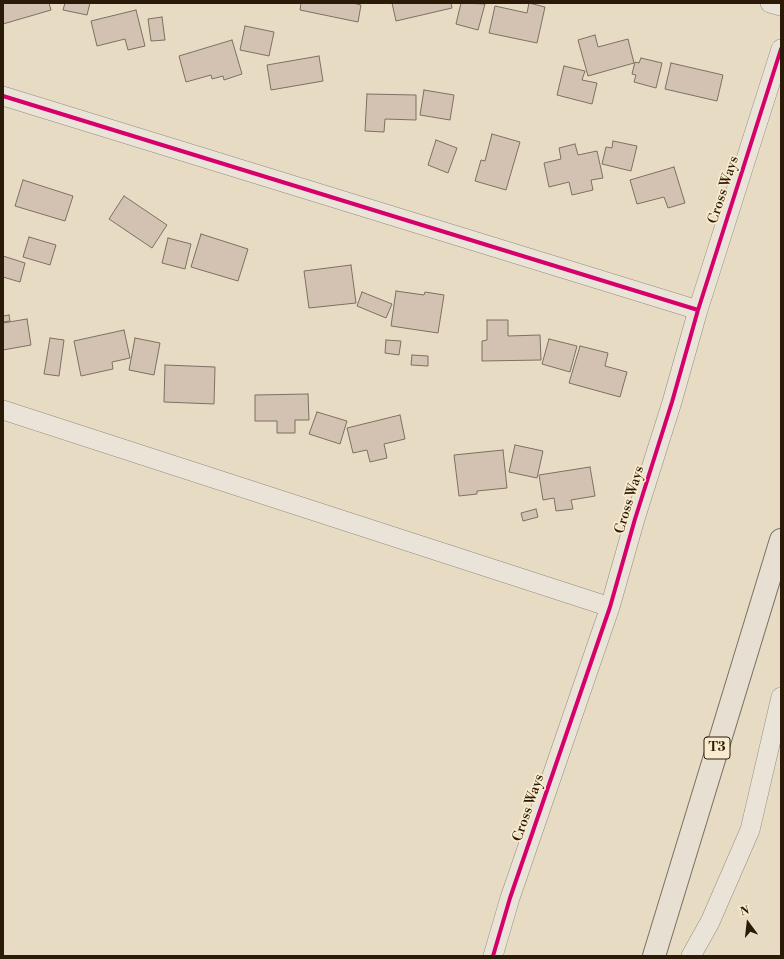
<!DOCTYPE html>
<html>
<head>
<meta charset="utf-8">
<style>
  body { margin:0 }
  #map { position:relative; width:784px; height:959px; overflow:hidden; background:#e7dbc3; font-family:"Libre Bodoni",serif }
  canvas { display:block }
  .frame { position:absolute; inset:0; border:4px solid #2b1a08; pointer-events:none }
  .north { position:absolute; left:728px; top:903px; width:40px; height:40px; -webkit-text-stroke:3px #f9ebce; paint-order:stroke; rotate:345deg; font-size:11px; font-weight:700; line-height:16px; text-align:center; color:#2b1a08 }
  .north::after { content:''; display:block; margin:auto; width:14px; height:18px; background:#2b1a08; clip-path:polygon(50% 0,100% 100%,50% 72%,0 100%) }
</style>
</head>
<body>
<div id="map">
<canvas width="784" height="959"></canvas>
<div class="frame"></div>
<div class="north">N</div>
</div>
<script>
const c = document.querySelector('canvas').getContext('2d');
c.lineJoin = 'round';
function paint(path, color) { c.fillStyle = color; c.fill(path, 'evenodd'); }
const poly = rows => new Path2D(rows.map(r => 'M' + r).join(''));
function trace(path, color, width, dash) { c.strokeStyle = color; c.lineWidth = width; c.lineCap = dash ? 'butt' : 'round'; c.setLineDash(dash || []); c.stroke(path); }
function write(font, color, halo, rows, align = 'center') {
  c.font = font + ' "Libre Bodoni",serif'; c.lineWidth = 3.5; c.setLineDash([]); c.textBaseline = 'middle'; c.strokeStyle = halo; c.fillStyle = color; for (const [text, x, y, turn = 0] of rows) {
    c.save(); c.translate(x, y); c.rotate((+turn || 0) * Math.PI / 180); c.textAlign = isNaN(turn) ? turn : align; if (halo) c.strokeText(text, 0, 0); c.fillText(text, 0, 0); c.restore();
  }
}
const building = poly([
  [3,3,49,3,51,10,3,24,3,3],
  [65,3,90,3,87,15,63,10,65,3],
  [301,3,353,3,361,5,358,22,300,10,301,3],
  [392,3,451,3,452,8,396,21,392,3],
  [461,3,485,4,478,30,456,24,461,3],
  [529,3,545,7,537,43,489,33,495,6,527,13,529,3],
  [136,10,145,46,128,50,125,39,97,46,91,21,136,10],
  [162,17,165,40,151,41,148,19,162,17],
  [245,26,274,32,269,56,240,50,245,26],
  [595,35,598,47,628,39,634,63,588,76,578,40,595,35],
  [232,40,242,74,224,80,223,76,212,79,211,75,186,82,179,56,232,40],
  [319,56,323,81,271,90,267,65,319,56],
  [641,58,662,63,656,88,634,82,636,75,632,74,635,62,639,63,641,58],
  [671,63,723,75,717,101,665,89,671,63],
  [564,66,585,71,582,80,597,83,592,104,557,95,564,66],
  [424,90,454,95,450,120,420,115,424,90],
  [367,94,416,95,416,120,385,119,384,132,365,131,367,94],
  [492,134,520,142,506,190,475,181,481,160,485,161,492,134],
  [436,140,457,148,448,173,428,165,436,140],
  [613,141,637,146,631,171,602,164,606,147,612,148,613,141],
  [575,144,578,155,597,151,603,178,591,180,593,190,572,195,569,182,549,187,544,163,561,159,559,148,575,144],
  [674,167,685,203,668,208,664,197,637,204,630,180,674,167],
  [23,180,73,196,65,221,15,206,23,180],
  [124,196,167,225,152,248,109,219,124,196],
  [201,234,248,249,238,281,191,267,201,234],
  [29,237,56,245,50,265,23,257,29,237],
  [168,238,191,244,185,269,162,263,168,238],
  [3,256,25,263,20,282,3,277,3,256],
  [351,265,356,303,309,308,304,271,351,265],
  [396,291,424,295,425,292,444,295,438,333,391,326,396,291],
  [362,292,392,304,386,318,357,306,362,292],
  [9,315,10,321,3,322,3,316,9,315],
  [27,319,31,345,3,350,3,323,27,319],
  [487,320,508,320,508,336,540,335,541,360,482,361,482,341,487,340,487,320],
  [124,330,130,358,112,362,113,369,81,376,74,341,124,330],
  [50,338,64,340,59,376,44,374,50,338],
  [135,338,160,343,154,375,129,370,135,338],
  [549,339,577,346,570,372,542,364,549,339],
  [386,340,401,341,399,355,385,353,386,340],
  [580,346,608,353,605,366,627,372,620,397,569,383,580,346],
  [412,355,428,356,428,366,411,365,412,355],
  [165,365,215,367,214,404,164,402,165,365],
  [308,394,309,420,295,420,295,433,277,433,277,421,255,421,255,395,308,394],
  [317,412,347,421,340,444,309,434,317,412],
  [400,415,405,439,384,444,387,458,370,462,367,450,353,453,347,428,400,415],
  [515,445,543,451,537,478,509,472,515,445],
  [503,450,507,488,477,491,477,494,459,496,454,455,503,450],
  [590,467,595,496,571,500,573,509,556,511,554,498,543,500,539,475,590,467],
  [536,509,538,517,523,521,521,513,536,509]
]);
const minor = poly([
  [770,3,781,6],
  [3,96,698,310],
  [3,410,610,607],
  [493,956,510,898,610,607,635,519,672,402,698,310,781,49],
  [691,956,710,922,750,830,781,697]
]);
const highway = poly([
  [654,956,781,540]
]);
const cycleway = poly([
  [3,96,698,310],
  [493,956,510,898,610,607,635,519,672,402,698,310,781,49]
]);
const shields = [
  [717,748,26]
];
const shieldNames = [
  ["T3",717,748]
];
const streetNames = [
  ["Cross Ways",724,190,-72],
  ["Cross Ways",630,500,-73],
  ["Cross Ways",529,808,-71]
];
paint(building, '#d3c2b2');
trace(building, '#7a7162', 1);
trace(minor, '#948b7c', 20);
trace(highway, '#7a7162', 24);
trace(minor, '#eae4d8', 19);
trace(highway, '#e7e0d2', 22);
trace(cycleway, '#d6006c', 4);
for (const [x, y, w] of shields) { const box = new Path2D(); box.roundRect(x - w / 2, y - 11, w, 22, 3); c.fillStyle = '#f9ebce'; c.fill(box); trace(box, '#2b1a08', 1); }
write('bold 13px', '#2b1a08', null, shieldNames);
write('14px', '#2b1a08', '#f9ebce', streetNames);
</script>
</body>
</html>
